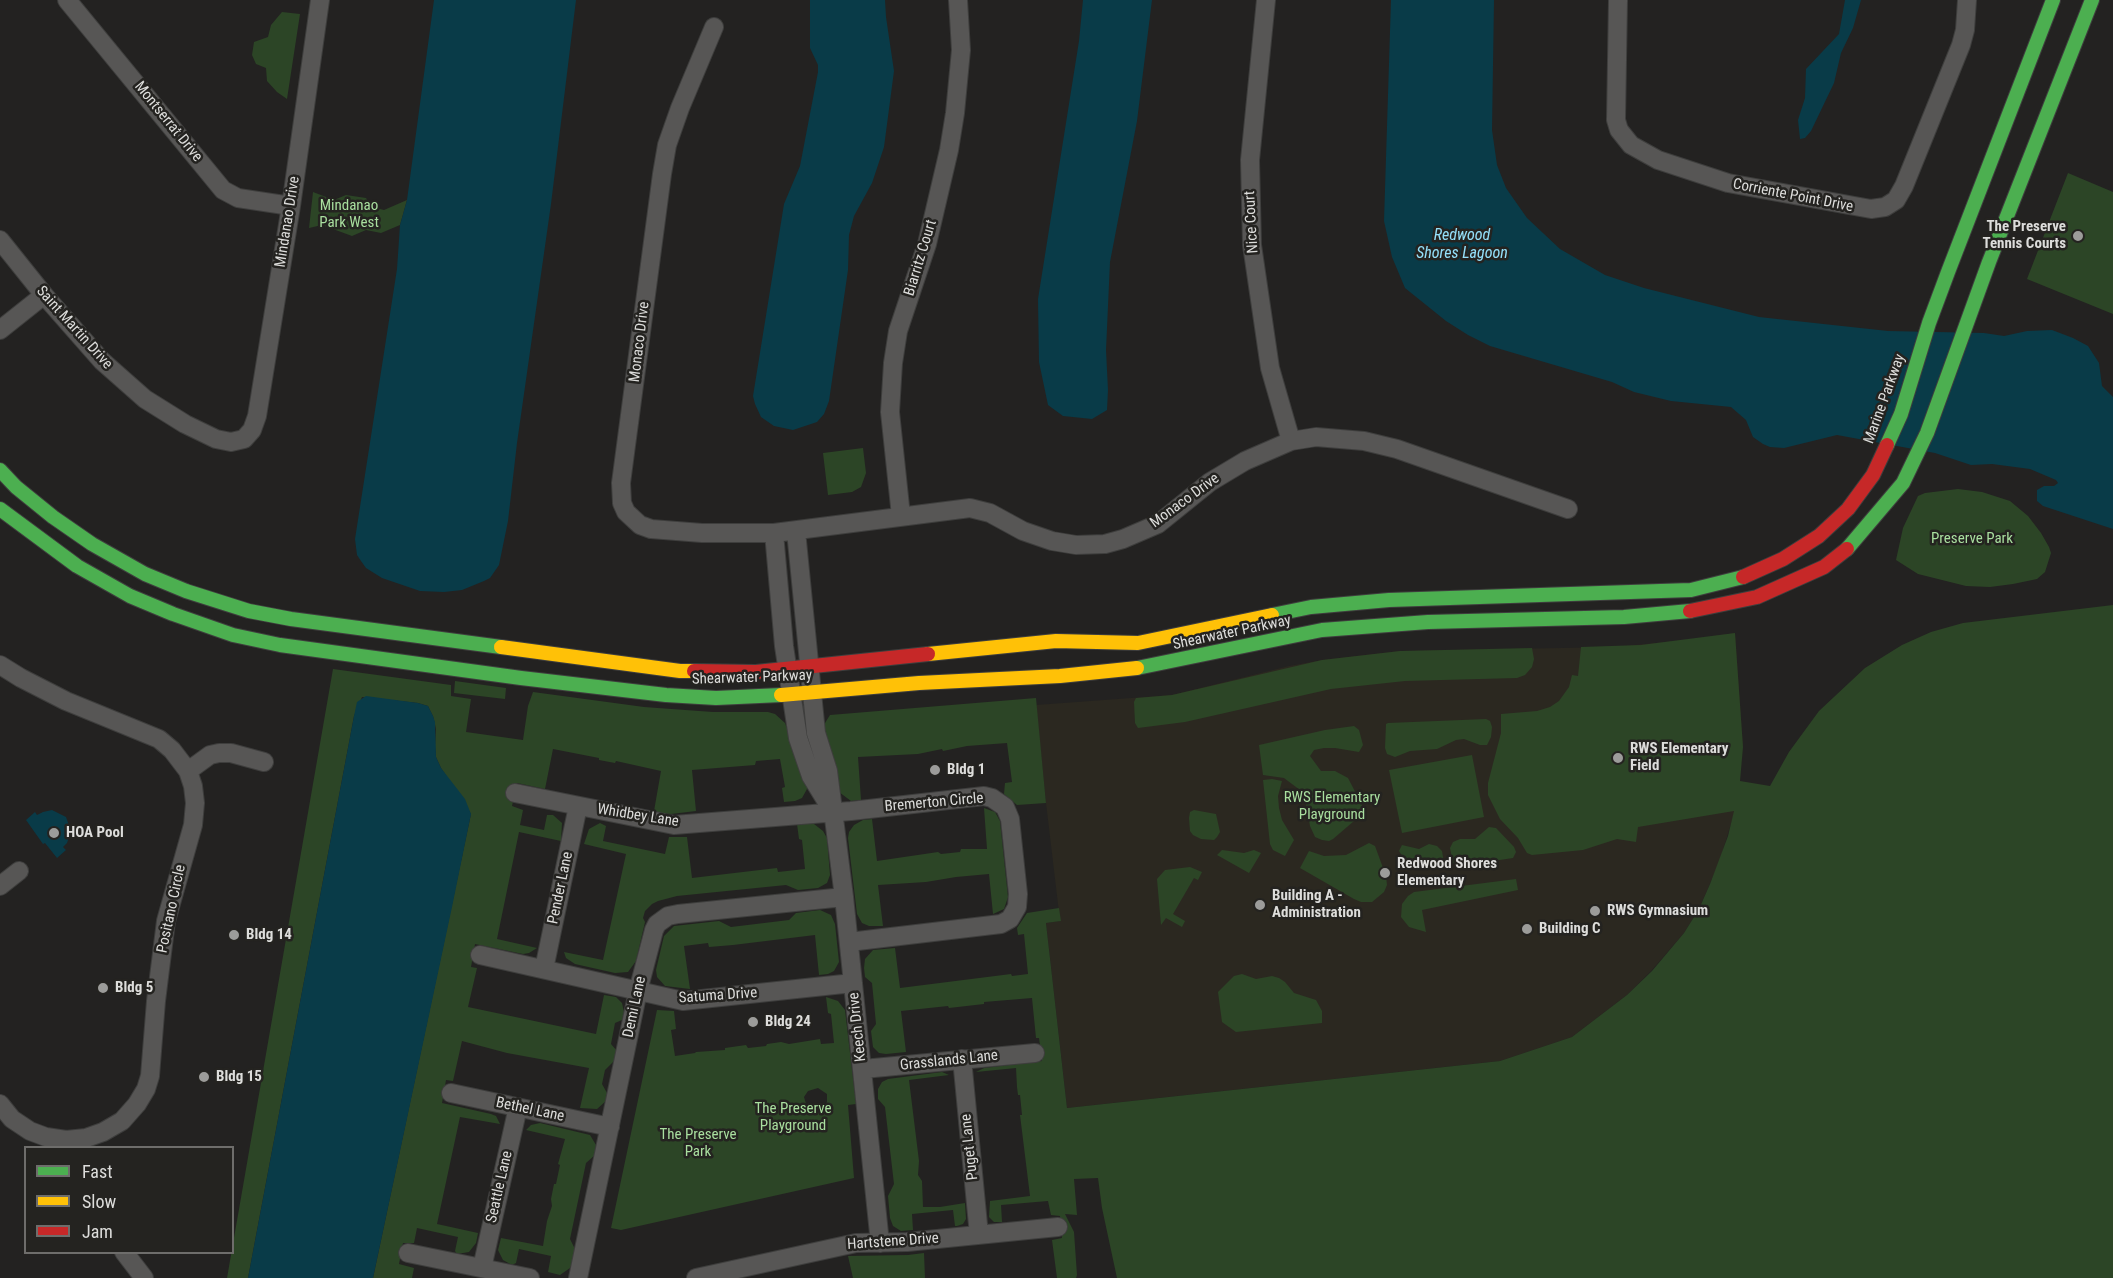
<!DOCTYPE html>
<html>
<head>
<meta charset="utf-8">
<style>
  body { margin:0 }
  #map { position:relative; width:2113px; height:1278px; overflow:hidden; background:#232221; font-family:"Roboto Condensed",sans-serif }
  canvas { display:block }
  .legend { position:absolute; left:24px; top:1146px; width:210px; height:108px; box-sizing:border-box; background:#242320; border:2px solid #6e6d6b; margin:0; padding:8px 10px; list-style:none; font-size:18px; color:#dddddb }
  .legend li { display:flex; align-items:center; gap:12px; height:30px }
  .legend b { width:30px; border:2px solid #6e6d6b }
</style>
</head>
<body>
<div id="map">
<canvas width="2113" height="1278"></canvas>
<ul class="legend">
<li><b style="height:8px;background:#4caf50"></b>Fast</li>
<li><b style="height:8px;background:#ffc107"></b>Slow</li>
<li><b style="height:8px;background:#c62828"></b>Jam</li>
</ul>
</div>
<script>
const c = document.querySelector('canvas').getContext('2d');
c.lineJoin = 'round';
function paint(path, color) { c.fillStyle = color; c.fill(path, 'evenodd'); }
const poly = rows => new Path2D(rows.map(r => 'M' + r).join(''));
function trace(path, color, width, dash) { c.strokeStyle = color; c.lineWidth = width; c.lineCap = dash ? 'butt' : 'round'; c.setLineDash(dash || []); c.stroke(path); }
function write(font, color, halo, rows, align = 'center') {
  c.font = font + ' "Roboto Condensed",sans-serif'; c.lineWidth = 5; c.setLineDash([]); c.textBaseline = 'middle'; c.strokeStyle = halo; c.fillStyle = color; for (const [text, x, y, turn = 0] of rows) {
    c.save(); c.translate(x, y); c.rotate((+turn || 0) * Math.PI / 180); c.textAlign = isNaN(turn) ? turn : align; if (halo) c.strokeText(text, 0, 0); c.fillText(text, 0, 0); c.restore();
  }
}
const built = poly([
  [1735,633,1743,747,1735,811,1719,863,1699,909,1684,933,1652,970,1627,995,1572,1037,1500,1061,1067,1108,1046,923,1060,921,1046,803,1036,705,1172,695,1289,666,1322,660,1400,651,1615,647,1686,640]
]);
const green = poly([
  [282,12,300,14,287,99,277,92,267,81,266,68,256,64,252,55,254,42,268,37,271,25],
  [2068,173,2113,192,2113,314,2027,279],
  [313,192,334,200,346,195,366,198,372,207,384,210,407,200,400,225,381,233,366,230,352,236,322,225,309,228],
  [863,448,866,473,861,487,852,492,828,495,823,453],
  [1958,489,1982,492,2010,501,2028,516,2041,533,2049,547,2051,553,2045,572,2037,579,2013,584,1990,587,1966,586,1918,574,1896,560,1903,528,1918,496,1925,493],
  [2113,605,2113,1278,1117,1278,1102,1208,1098,1178,1074,1179,1077,1215,1065,1214,1074,1232,1077,1275,1076,1278,1057,1278,1052,1240,1062,1238,1060,1216,1051,1215,1048,1201,1001,1205,1002,1222,994,1222,989,1217,990,1201,1030,1196,1020,1115,1022,1115,1020,1095,1018,1095,1017,1087,1016,1068,976,1072,984,1068,1042,1061,1039,1038,1036,1038,1032,998,984,1002,984,1004,949,1008,948,1006,901,1011,906,1052,886,1054,879,1053,873,1047,871,1031,876,1024,872,983,865,977,864,968,865,959,873,950,895,948,900,988,1011,974,1012,976,1028,974,1024,934,1018,935,1017,928,1027,913,1059,908,1061,921,1046,923,1067,1108,1500,1061,1572,1037,1627,995,1652,971,1684,933,1699,909,1710,884,1728,836,1734,811,1638,827,1636,842,1617,839,1583,850,1532,855,1527,853,1518,838,1500,819,1488,795,1488,783,1501,733,1501,714,1537,711,1550,707,1559,701,1569,687,1572,675,1578,676,1581,647,1641,645,1735,633,1743,747,1740,781,1770,786,1789,752,1819,711,1865,668,1902,645,1931,632,1963,623],
  [1532,648,1534,659,1532,667,1525,675,1517,678,1405,681,1331,689,1185,722,1138,728,1135,723,1134,702,1136,698,1172,695,1322,660,1400,651],
  [333,669,451,685,451,696,471,699,466,732,523,740,528,706,533,692,644,707,713,712,768,712,775,714,785,723,807,780,807,789,802,798,795,801,784,802,782,788,785,787,780,759,756,761,755,765,692,770,696,811,671,814,660,813,654,811,661,771,616,761,615,763,599,760,599,758,553,749,545,789,517,783,512,806,523,810,520,825,544,830,547,815,553,815,562,823,561,841,519,832,497,939,537,948,529,953,523,954,475,944,471,967,477,968,468,1007,596,1034,604,995,616,997,622,1003,624,1012,622,1020,615,1023,611,1044,617,1051,615,1060,605,1070,602,1084,607,1093,607,1100,597,1109,580,1108,589,1068,507,1053,462,1041,453,1081,446,1080,442,1103,491,1114,496,1116,500,1124,460,1117,437,1224,478,1233,476,1243,469,1252,457,1254,455,1251,458,1237,417,1228,414,1243,403,1243,399,1264,414,1268,412,1278,373,1278,471,814,441,768,436,757,435,746,436,729,433,716,428,706,418,703,362,697,354,716,248,1278,227,1278],
  [455,681,506,688,505,699,454,693],
  [1036,698,1046,803,1017,805,1004,794,1005,783,1012,782,1007,743,967,746,943,751,942,749,918,754,858,757,861,800,851,801,839,792,825,732,825,723,830,715],
  [1486,719,1490,721,1492,727,1491,737,1487,745,1480,745,1464,739,1456,740,1437,749,1410,751,1395,757,1387,754,1385,748,1386,724,1388,723],
  [1354,726,1359,730,1363,745,1359,752,1335,748,1324,748,1314,750,1310,756,1321,771,1335,771,1348,778,1362,805,1362,811,1354,821,1333,839,1329,841,1322,840,1315,837,1310,826,1304,793,1284,778,1263,775,1259,745,1325,730],
  [1472,755,1484,817,1402,833,1389,770],
  [1272,779,1282,781,1278,796,1279,808,1282,820,1294,840,1285,856,1273,850,1270,844,1263,780],
  [984,808,995,812,1000,821,1008,897,1004,909,993,914,989,874,956,877,926,882,878,885,883,926,869,926,862,923,857,914,848,838,849,832,854,825,863,820,872,819,877,861,938,852,941,854,960,852,961,849,987,849],
  [1194,810,1216,814,1220,832,1217,837,1214,840,1201,839,1193,835,1190,831,1189,818,1190,812],
  [600,823,606,826,603,841,665,854,669,837,687,837,692,878,777,868,778,872,805,869,802,840,799,839,797,824,814,824,823,831,827,838,830,875,827,883,818,888,798,890,786,885,677,896,658,901,652,904,645,911,643,918,645,922,636,961,628,972,615,973,575,964,566,958,564,952,603,960,626,854,584,844,589,829],
  [1489,827,1496,828,1514,847,1516,852,1513,858,1460,866,1453,863,1450,848,1453,842,1460,839,1475,839],
  [1369,843,1375,846,1386,876,1387,885,1384,892,1372,902,1361,902,1354,899,1300,868,1309,851,1324,856,1346,855],
  [1429,844,1437,846,1442,851,1444,863,1440,868,1418,869,1408,865,1399,851,1402,845,1419,849],
  [1222,850,1244,853,1254,850,1261,853,1249,873,1217,855],
  [1190,867,1202,872,1198,880,1194,878,1173,914,1185,921,1182,927,1166,918,1161,925,1157,879,1165,870],
  [1516,879,1518,890,1422,910,1426,932,1409,927,1401,917,1402,904,1408,896,1414,892],
  [820,910,831,915,835,924,839,962,834,971,828,974,819,975,815,935,733,945,709,947,708,943,684,946,690,989,665,986,657,977,656,970,664,936,674,926,719,921,731,927,789,920,796,913],
  [1242,974,1256,979,1272,976,1279,978,1285,982,1294,993,1316,1000,1322,1011,1322,1023,1236,1032,1222,1022,1218,992,1234,976],
  [826,997,838,1001,845,1010,856,1104,848,1105,854,1178,621,1230,611,1228,657,1010,674,1011,676,1029,671,1030,675,1056,695,1053,696,1052,725,1050,725,1048,746,1045,748,1048,766,1046,767,1044,781,1042,789,1044,820,1039,821,1044,834,1043,831,1014,828,1013],
  [818,1088,827,1094,827,1102,824,1108,813,1111,807,1107,804,1097,808,1091],
  [942,1072,949,1075,909,1080,919,1161,918,1175,922,1181,923,1207,940,1207,965,1203,966,1219,963,1224,957,1226,955,1226,953,1210,912,1214,913,1230,901,1231,893,1226,890,1218,888,1196,894,1184,885,1107,878,1099,878,1089,882,1082,888,1079],
  [540,1123,590,1135,596,1145,595,1155,586,1163,570,1239,575,1249,572,1264,570,1268,560,1275,548,1272,551,1256,519,1249,516,1263,512,1265,503,1260,498,1250,501,1238,543,1246,547,1221,552,1206,551,1199,554,1184,556,1184,560,1165,558,1164,565,1139,526,1130,531,1125],
  [924,1253,925,1278,853,1278,848,1256,908,1255]
]);
const water = poly([
  [434,0,576,0,551,204,517,443,508,521,499,565,490,578,484,581,462,590,444,592,420,591,382,578,366,568,361,561,357,555,355,539,397,269,400,225,407,200],
  [810,0,885,0,886,17,894,71,884,147,872,183,854,216,849,235,848,270,829,401,824,414,817,422,793,430,774,426,761,417,755,404,753,396,784,204,800,166,818,72,818,65,810,48],
  [1083,0,1152,0,1137,121,1110,262,1106,350,1108,390,1107,410,1092,419,1063,416,1048,405,1039,362,1038,299,1079,41],
  [1391,0,1494,0,1492,130,1497,165,1506,188,1527,218,1560,249,1605,275,1644,288,1759,317,1888,331,1984,333,2004,336,2027,331,2052,330,2073,338,2088,346,2099,363,2102,386,2113,397,2113,529,2043,506,2037,501,2037,490,2044,486,2054,486,2058,483,2056,480,2030,469,1992,464,1971,465,1935,453,1837,435,1784,448,1770,447,1763,444,1753,437,1746,420,1731,407,1671,401,1634,392,1612,382,1490,346,1468,335,1446,321,1405,288,1392,257,1384,221],
  [1845,0,1861,0,1853,28,1841,53,1834,83,1811,131,1805,138,1800,139,1798,120,1805,98,1806,69,1839,34],
  [366,696,418,703,428,706,433,716,435,722,436,757,441,768,465,799,471,814,452,907,373,1278,248,1278,354,716,357,702],
  [52,810,66,817,71,831,67,843,63,847,66,850,57,858,45,843,43,844,26,820,35,812,37,815,43,812]
]);
const street = poly([
  [67,0,223,190,238,198,291,206],
  [1266,0,1250,160,1252,245,1270,368,1291,441],
  [1618,0,1616,120,1619,130,1631,145,1658,160,1728,183,1871,209,1885,207,1896,200,1904,186,1961,45,1965,30,1967,0],
  [714,27,680,108,667,145,662,174,621,483,622,503,626,512,640,525,651,529,702,533,774,533,970,508,990,513,1023,531,1052,541,1076,545,1105,544,1123,539,1158,524,1210,482,1245,461,1291,441,1316,437,1364,441,1397,449,1568,509],
  [0,240,44,295,102,361,145,399,185,424,216,439,231,442,244,439,252,430,257,416,291,206,320,0],
  [0,330,44,295],
  [901,516,890,412,893,363,898,331,927,244,949,150,955,113,961,50,958,0],
  [796,531,816,733,828,771,844,897,880,1243],
  [774,533,784,646,798,738,811,776,830,807],
  [0,665,21,678,66,701,159,739,172,750,188,771,193,786,195,803,193,825,166,921,156,1001,150,1076,146,1089,137,1104,122,1121,103,1132,86,1138,66,1140,46,1137,30,1131,12,1119,0,1104],
  [188,771,210,755,219,753,231,753,264,762],
  [515,793,674,825,851,811,984,796,992,798,1005,807,1010,819,1018,894,1017,907,1010,919,1001,924,849,942],
  [0,886,19,871],
  [480,955,683,1001,853,983],
  [544,969,578,806],
  [962,1059,979,1235],
  [863,1069,1035,1053],
  [451,1093,610,1127],
  [124,1252,144,1278],
  [408,1253,530,1278],
  [482,1268,518,1107],
  [578,1278,638,991,654,930,657,924,668,916,678,914,844,897],
  [696,1278,856,1243,907,1242,1058,1227]
]);
const fast = poly([
  [1887,445,1901,414,1929,323,1948,272,2053,0],
  [0,470,16,487,53,517,92,544,145,574,186,591,249,611,291,619,501,647],
  [0,509,77,566,130,596,173,614,233,635,280,645,521,678,666,695,716,698,781,695],
  [1847,549,1903,483,1927,433,1989,262,2092,0],
  [1272,615,1311,607,1389,600,1691,590,1743,577],
  [1137,668,1322,630,1428,622,1624,617,1690,611]
]);
const slow = poly([
  [501,647,680,671,694,671],
  [928,654,1056,641,1138,643,1272,615],
  [781,695,919,683,1060,676,1137,668]
]);
const jam = poly([
  [1743,577,1783,559,1819,536,1848,509,1873,475,1887,445],
  [1690,611,1757,597,1824,567,1847,549],
  [694,671,756,672,928,654]
]);
const markers = [
  [2078,236,6,"#9c9c9a"],
  [1618,758,6,"#9c9c9a"],
  [935,770,6,"#9c9c9a"],
  [54,833,6,"#9c9c9a"],
  [1385,873,6,"#9c9c9a"],
  [1260,905,6,"#9c9c9a"],
  [1595,911,6,"#9c9c9a"],
  [1527,929,6,"#9c9c9a"],
  [234,935,6,"#9c9c9a"],
  [103,988,6,"#9c9c9a"],
  [753,1022,6,"#9c9c9a"],
  [204,1077,6,"#9c9c9a"]
];
const streetNames = [
  ["Montserrat Drive",168,122,51],
  ["Corriente Point Drive",1793,196,11],
  ["Mindanao Drive",288,222,-81],
  ["Nice Court",1252,222,-93],
  ["Biarritz Court",921,258,-73],
  ["Saint Martin Drive",74,328,48],
  ["Monaco Drive",640,342,-83],
  ["Marine Parkway",1885,399,-70],
  ["Monaco Drive",1185,501,-36],
  ["Shearwater Parkway",1232,633,-12],
  ["Shearwater Parkway",752,678,-2],
  ["Bremerton Circle",934,803,-5],
  ["Whidbey Lane",638,816,9],
  ["Pender Lane",561,888,-78],
  ["Positano Circle",172,909,-78],
  ["Satuma Drive",718,996,-4],
  ["Demi Lane",635,1007,-78],
  ["Keech Drive",858,1027,-96],
  ["Grasslands Lane",949,1061,-6],
  ["Bethel Lane",530,1110,12],
  ["Puget Lane",970,1147,-96],
  ["Seattle Lane",500,1187,-77],
  ["Hartstene Drive",893,1242,-4]
];
const parkNames = [
  ["Mindanao",349,206],
  ["Park West",349,223],
  ["Preserve Park",1972,539],
  ["RWS Elementary",1332,798],
  ["Playground",1332,815],
  ["The Preserve",793,1109],
  ["Playground",793,1126],
  ["The Preserve",698,1135],
  ["Park",698,1152]
];
const poiNames = [
  ["The Preserve",2066,227,"right"],
  ["Tennis Courts",2066,244,"right"],
  ["RWS Elementary",1630,749],
  ["Field",1630,766],
  ["Bldg 1",947,770],
  ["HOA Pool",66,833],
  ["Redwood Shores",1397,864],
  ["Elementary",1397,881],
  ["Building A -",1272,896],
  ["Administration",1272,913],
  ["RWS Gymnasium",1607,911],
  ["Building C",1539,929],
  ["Bldg 14",246,935],
  ["Bldg 5",115,988],
  ["Bldg 24",765,1022],
  ["Bldg 15",216,1077]
];
const waterNames = [
  ["Redwood",1462,236],
  ["Shores Lagoon",1462,254]
];
paint(built, '#2b2820');
paint(green, '#2c4526');
paint(water, '#093b48');
trace(street, '#3e3e3d', 20);
trace(fast, '#3e3e3d', 16);
trace(slow, '#3e3e3d', 16);
trace(jam, '#3e3e3d', 16);
trace(street, '#575655', 18);
trace(fast, '#4caf50', 14);
trace(slow, '#ffc107', 14);
trace(jam, '#c62828', 14);
for (const [x, y, r, color] of markers) { const dot = new Path2D(); dot.arc(x, y, r, 0, 2 * Math.PI); c.fillStyle = color; c.fill(dot); trace(dot, '#242320', 2); }
write('15px', '#dddddb', '#242320', streetNames);
write('15px', '#a9df9f', '#242320', parkNames);
write('bold 15px', '#dddddb', '#242320', poiNames, 'left');
write('italic 16px', '#94e0fa', '#242320', waterNames);
</script>
</body>
</html>
